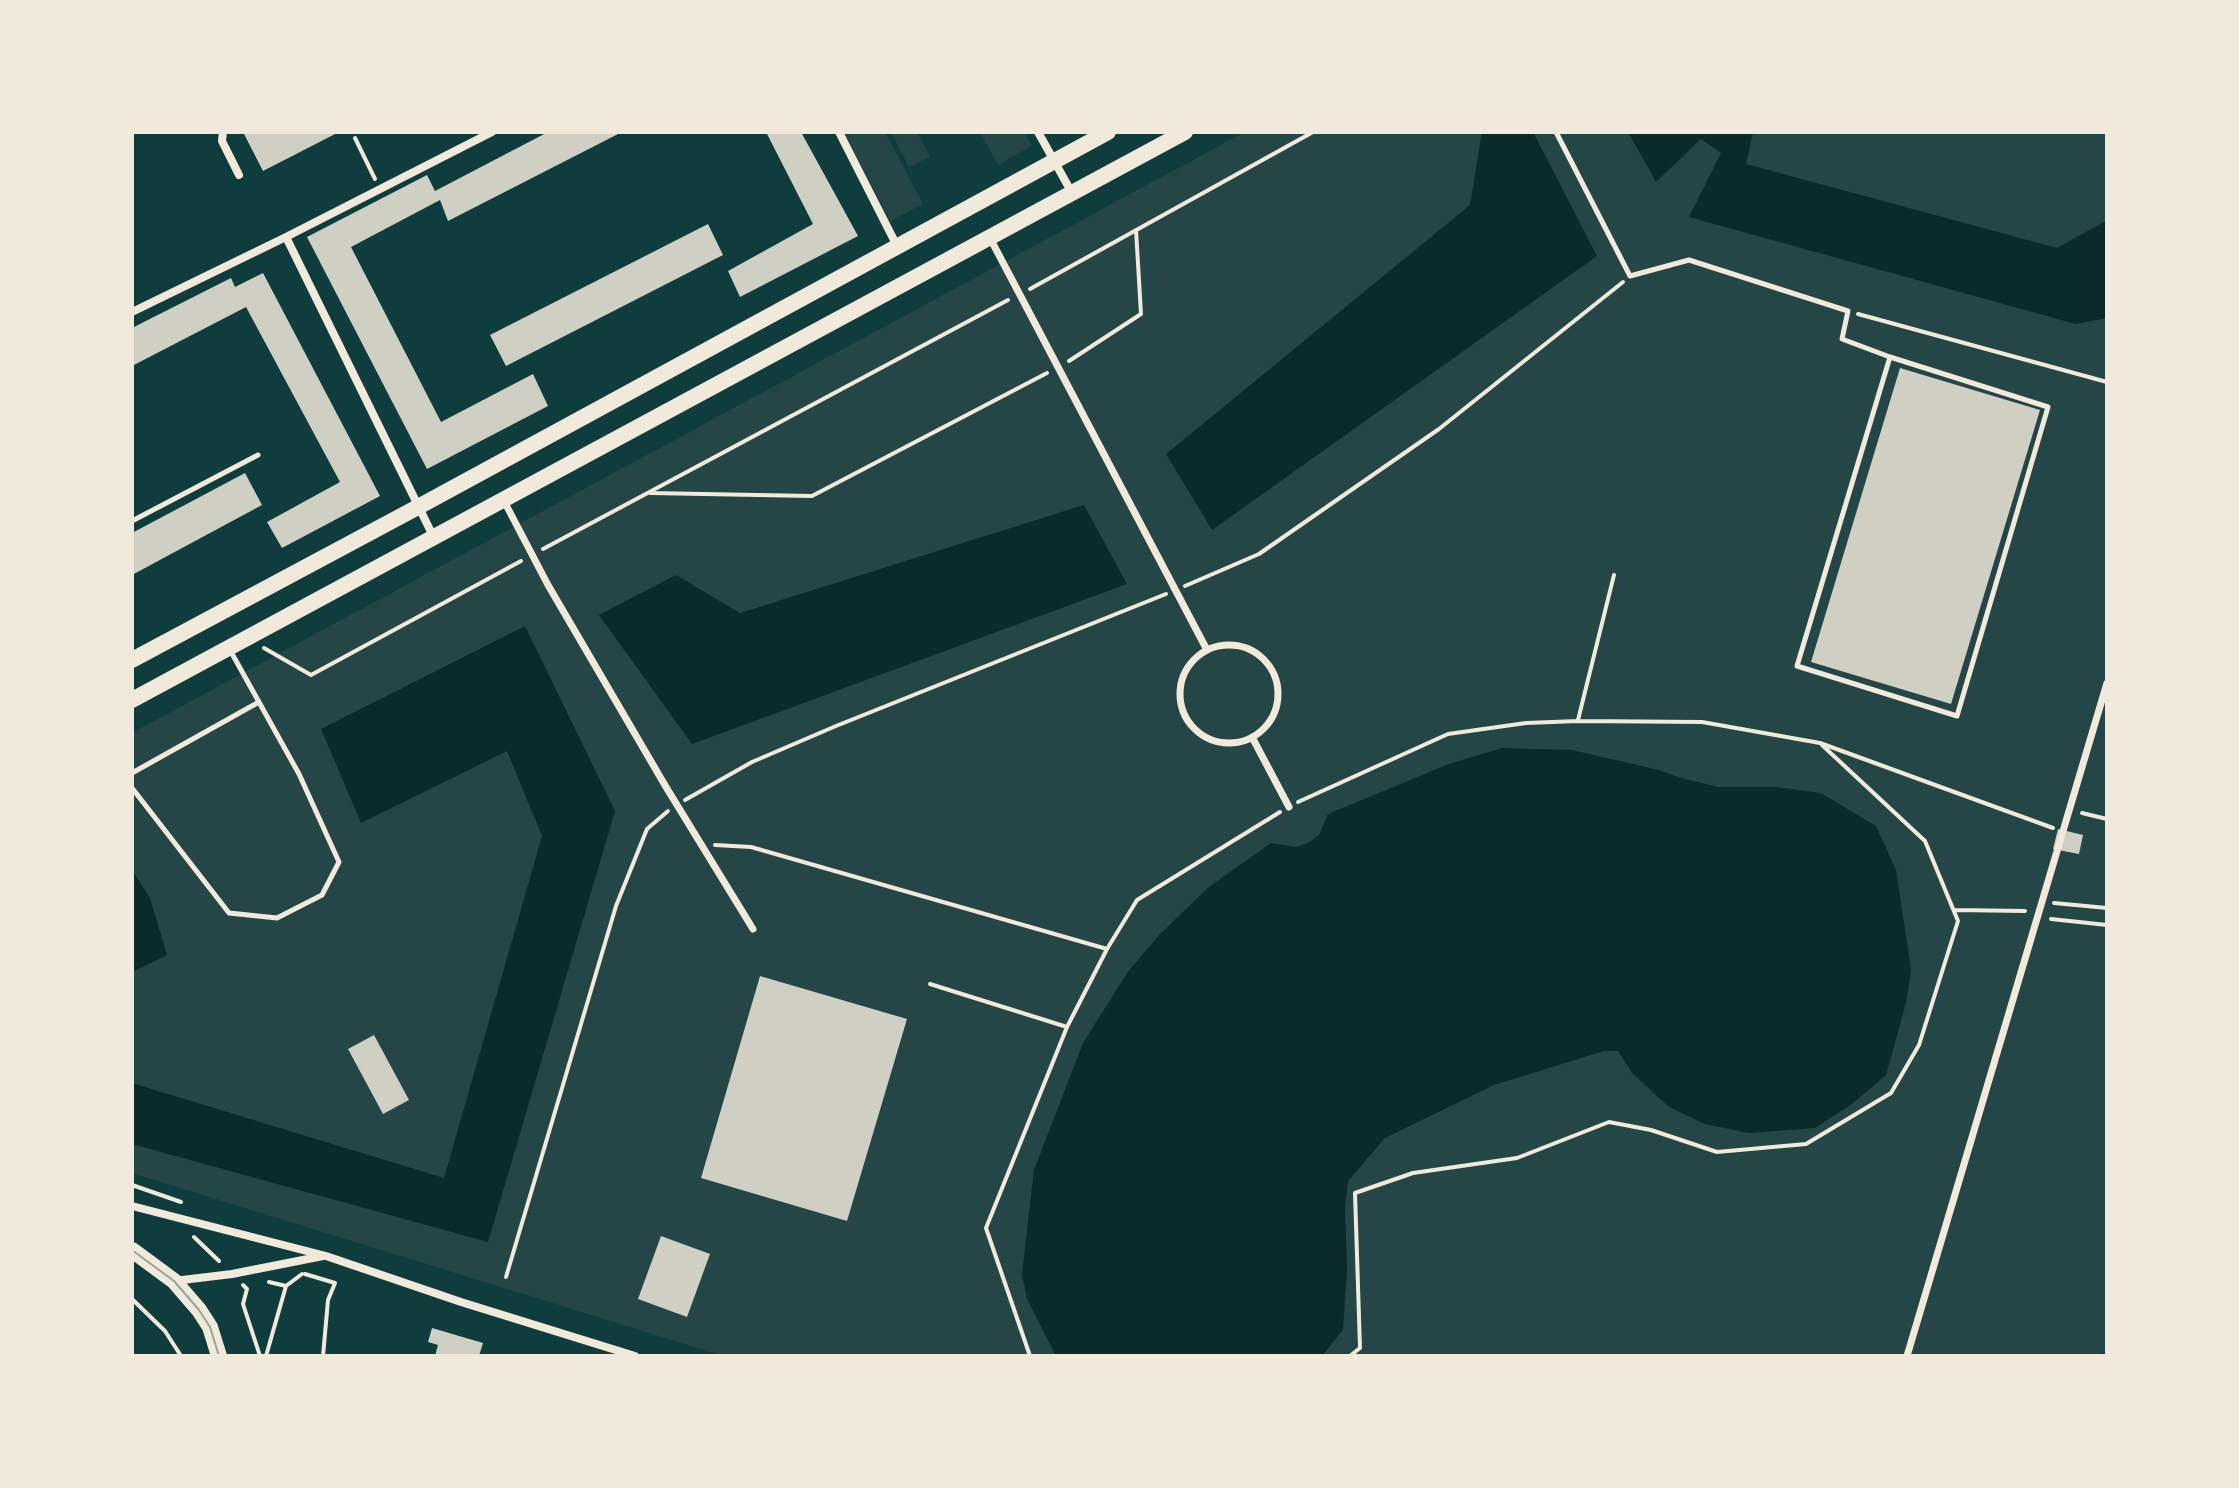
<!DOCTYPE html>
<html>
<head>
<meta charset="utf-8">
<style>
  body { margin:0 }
  #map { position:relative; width:2239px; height:1488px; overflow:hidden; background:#0f3d3e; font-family:"Golos Text",sans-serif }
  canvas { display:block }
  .frame { position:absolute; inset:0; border:134px solid #f1e9da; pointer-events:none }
</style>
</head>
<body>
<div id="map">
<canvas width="2239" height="1488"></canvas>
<div class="frame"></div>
</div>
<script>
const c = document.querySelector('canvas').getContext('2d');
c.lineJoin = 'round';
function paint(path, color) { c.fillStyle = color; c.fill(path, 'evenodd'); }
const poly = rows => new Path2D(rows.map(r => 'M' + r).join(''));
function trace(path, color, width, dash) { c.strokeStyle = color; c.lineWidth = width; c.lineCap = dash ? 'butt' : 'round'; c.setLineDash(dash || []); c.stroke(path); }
const green = poly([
  [844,132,885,132,923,204,890,221],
  [891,132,917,132,930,157,909,167],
  [980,132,1024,132,1032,146,998,165],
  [1245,132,2107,132,2107,1352,2093,1356,724,1356,132,1173,132,733]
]);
const water = poly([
  [1482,132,1533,132,1597,256,1212,530,1166,454,1470,205],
  [1628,132,1753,132,1746,164,2057,248,2106,221,2107,218,2107,318,2076,324,1689,217,1721,153,1701,139,1656,182],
  [1084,505,1127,584,692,744,599,615,676,575,740,613],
  [525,626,615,811,488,1242,132,1144,132,1083,444,1178,542,836,507,751,361,823,321,729],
  [1502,748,1572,750,1659,770,1684,779,1719,787,1777,787,1821,793,1876,826,1896,870,1911,970,1906,1003,1886,1075,1852,1104,1815,1128,1749,1133,1705,1124,1669,1107,1632,1073,1618,1051,1604,1051,1494,1085,1385,1138,1348,1181,1345,1207,1347,1268,1343,1330,1322,1356,1056,1356,1027,1299,1022,1274,1034,1170,1083,1043,1127,973,1161,933,1210,886,1271,843,1296,847,1308,843,1319,835,1328,814,1449,764],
  [132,870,150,898,167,955,132,972]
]);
const building = poly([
  [243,132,339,132,263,171],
  [548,132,622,132,448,221,440,200,351,247,441,422,533,374,548,406,427,469,307,237,427,175,435,191],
  [766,132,801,132,858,236,740,297,728,271,813,224],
  [708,224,723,255,506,366,490,335],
  [263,273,380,496,282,548,267,522,340,482,246,307,132,366,132,328,231,278,235,287],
  [1900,368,2040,410,1951,704,1811,662],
  [245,473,262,505,132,575,132,533],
  [2058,829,2083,835,2079,854,2053,849],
  [760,976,907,1019,847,1221,701,1178],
  [374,1035,409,1100,383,1114,348,1049],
  [661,1236,710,1254,687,1317,638,1299],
  [432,1328,483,1343,479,1356,435,1356,438,1345,428,1342]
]);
const path = poly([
  [355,138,375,179],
  [1030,289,1313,132],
  [1858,314,2107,382],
  [1069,361,1141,314,1136,230],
  [650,493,812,496,1047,373],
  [543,549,1008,300],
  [1185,586,1259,554,1439,429,1623,282],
  [264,648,311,675,521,561],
  [1578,720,1614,575],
  [685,800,752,762,836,726,1166,594],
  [1298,802,1448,734,1526,723,1578,721,1702,722,1820,743,2053,828],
  [2082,813,2107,819],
  [715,845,751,847,1107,949],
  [2054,903,2107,908],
  [1954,910,2025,911],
  [2051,919,2107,925],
  [930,984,1067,1027],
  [132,1185,181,1202],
  [194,1237,219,1261],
  [305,1274,335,1283,328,1300,323,1356],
  [506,1277,616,906,647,829,668,811],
  [269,1282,286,1286],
  [243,1285,247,1289,243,1304,260,1356],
  [132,1299,165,1331,181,1356],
  [266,1356,286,1286,302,1274],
  [1030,1356,986,1228,1067,1027,1107,949,1137,900,1280,812],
  [1350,1356,1360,1348,1355,1193,1413,1173,1517,1158,1609,1122,1651,1130,1717,1152,1806,1144,1891,1093,1919,1045,1958,921,1925,841,1822,745]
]);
const service = poly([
  [1556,132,1630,276,1689,260,1848,311,1842,339,1890,357,2048,407,1957,716,1797,666,1890,357],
  [132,521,258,455],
  [132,773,259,702],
  [132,788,229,913,277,918,322,895,339,862,299,774,230,650]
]);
const pedestrian = poly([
  [990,238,1207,650],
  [504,501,548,585,666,787,753,929],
  '1180 694a49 49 0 1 1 98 0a49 49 0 1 1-98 0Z',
  [1252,737,1289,807],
  [1907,1356,2107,683]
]);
const minor = poly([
  [223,132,222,141,239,175],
  [839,132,897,246],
  [1038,132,1072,193],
  [286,237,434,538],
  [132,312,286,237,492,132],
  [132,1206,326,1256,461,1302,635,1356],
  [174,1281,232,1274,323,1256]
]);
const primary = poly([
  [132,660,418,507,1108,132],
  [132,700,1185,132],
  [132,1250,174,1281,199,1310,210,1327,219,1356]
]);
const tram = poly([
  [132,1250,174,1281,199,1310,210,1327,219,1356]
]);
paint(green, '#244646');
paint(water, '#0a2a2b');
paint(building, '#cfcfc3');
trace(path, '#f1e9da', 4);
trace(service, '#f1e9da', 5);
trace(pedestrian, '#f1e9da', 7);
trace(minor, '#f1e9da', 8);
trace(primary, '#f1e9da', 16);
trace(tram, '#97a49c', 2);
</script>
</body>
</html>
